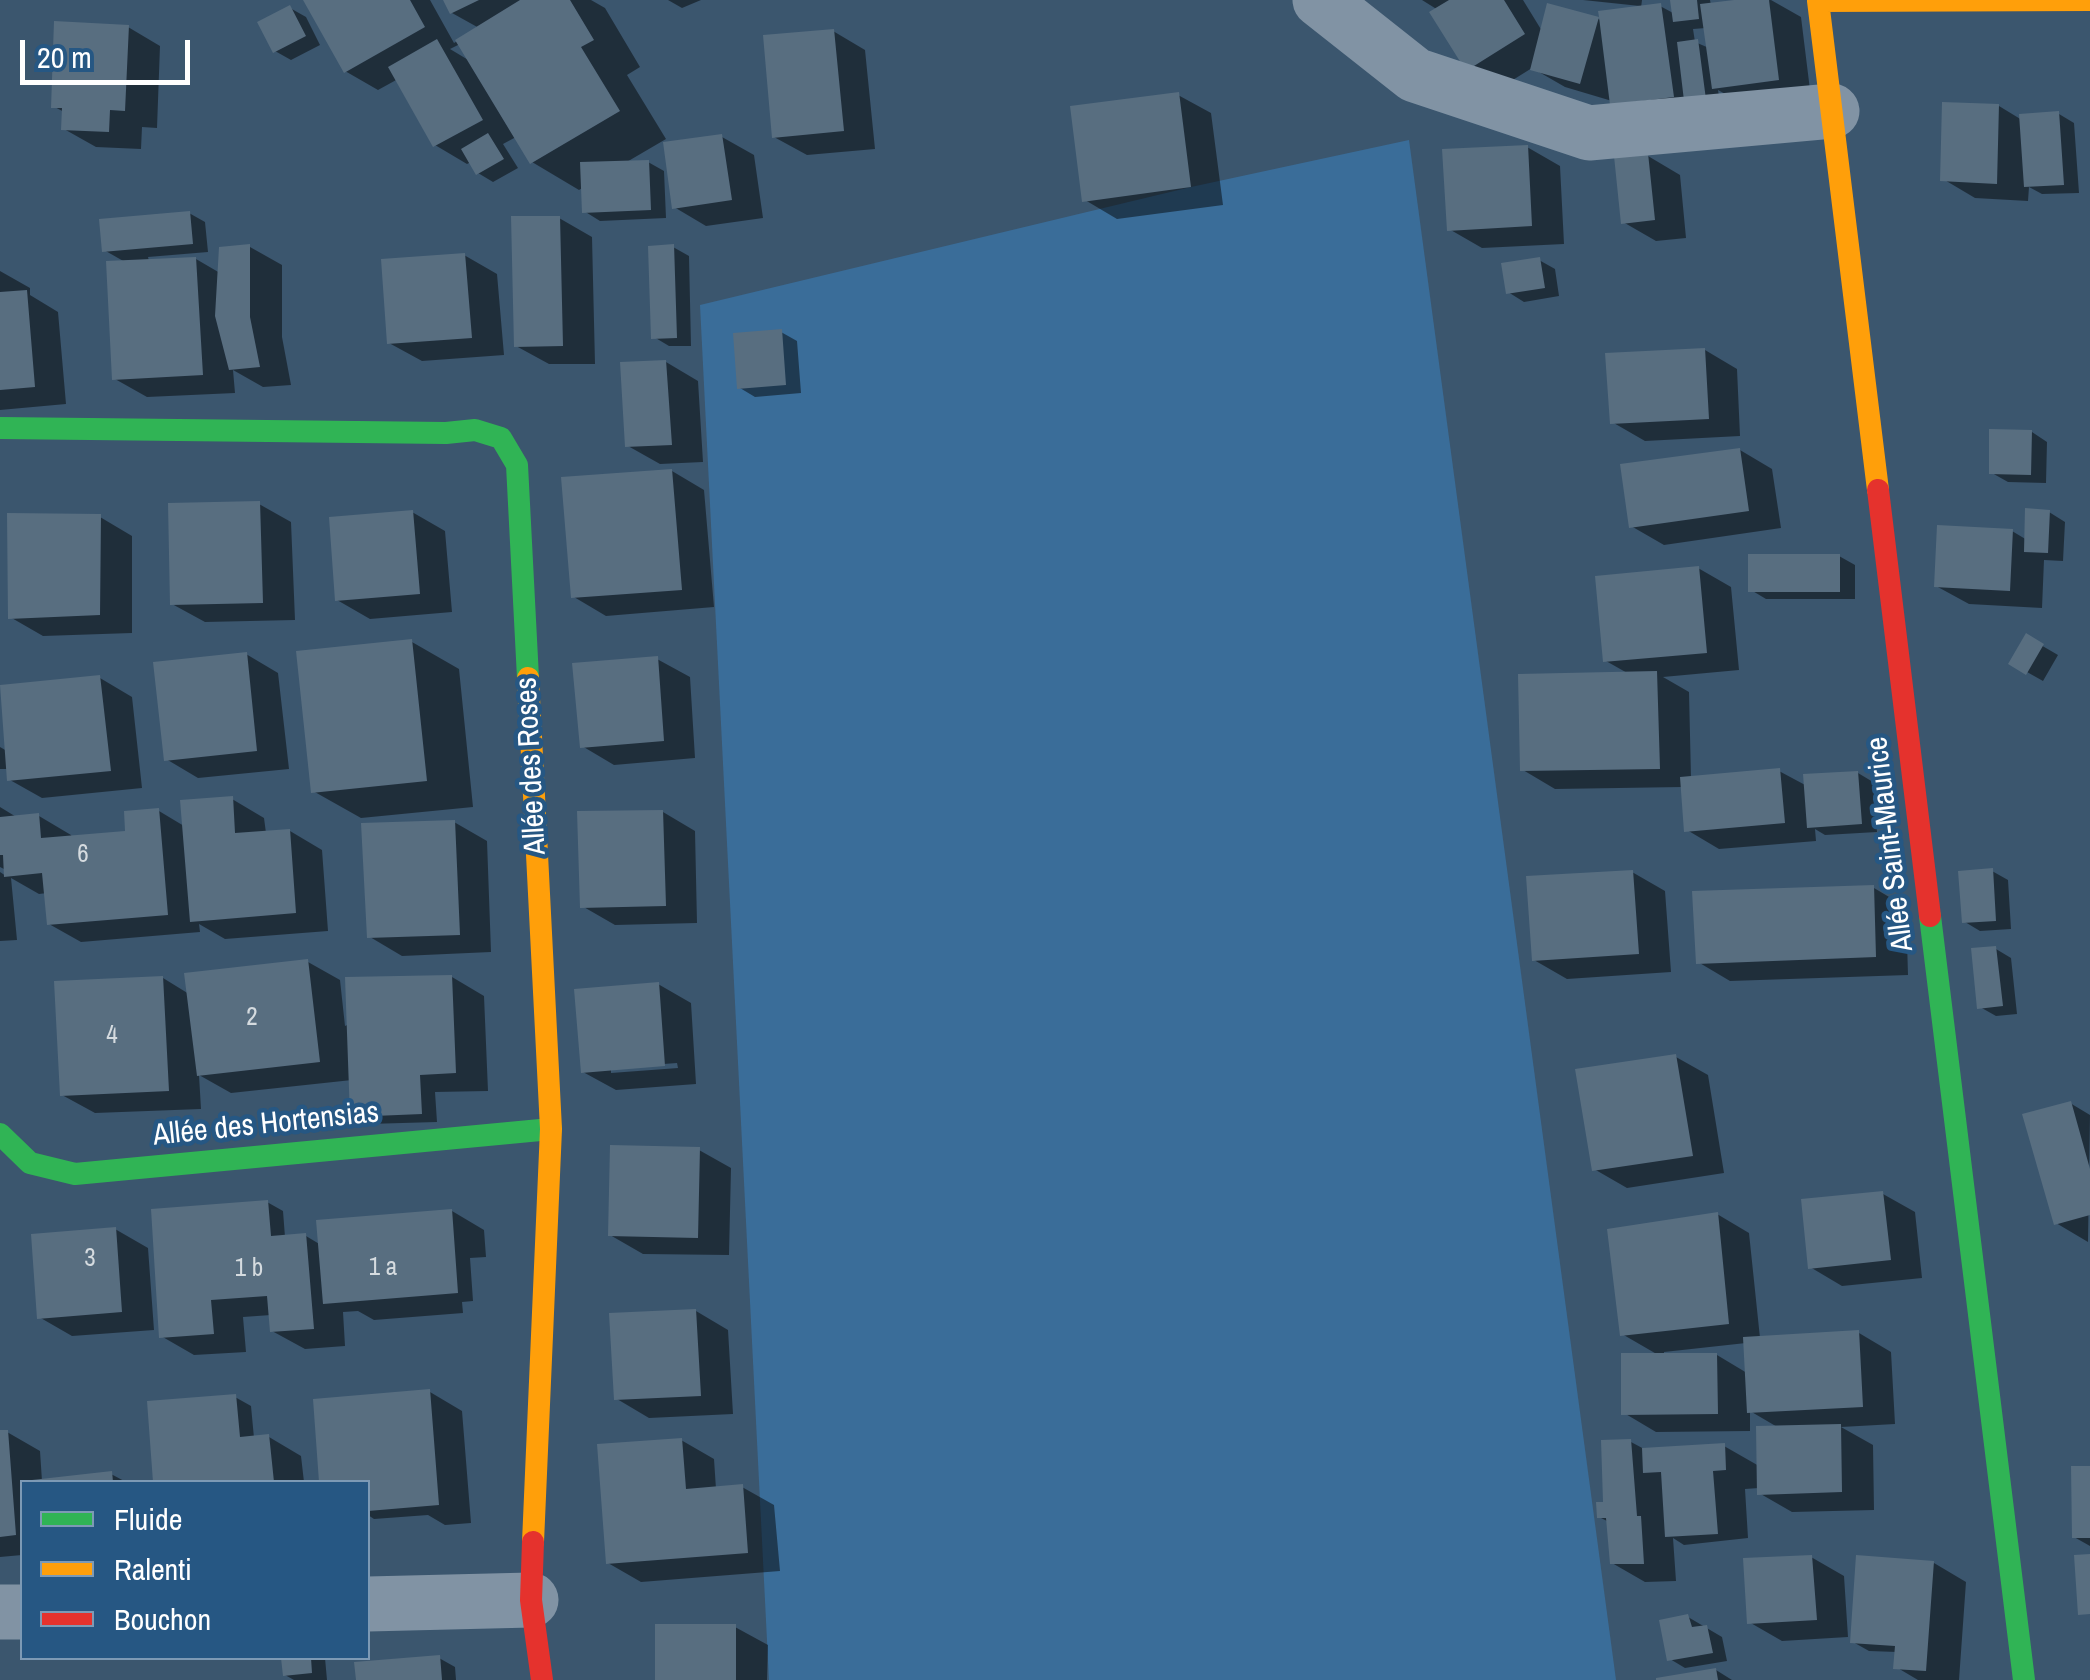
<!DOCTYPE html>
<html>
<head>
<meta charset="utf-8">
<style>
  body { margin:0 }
  #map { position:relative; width:2090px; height:1680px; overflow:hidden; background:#3b566e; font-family:"Archivo Narrow",sans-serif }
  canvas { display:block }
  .legend { position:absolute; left:20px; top:1480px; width:350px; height:180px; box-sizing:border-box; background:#265783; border:2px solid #7d9ab5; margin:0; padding:12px 18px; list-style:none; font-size:30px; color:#fff }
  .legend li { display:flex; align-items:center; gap:20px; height:50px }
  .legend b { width:50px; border:2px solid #7d9ab5 }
  .scale { position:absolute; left:20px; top:40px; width:170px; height:45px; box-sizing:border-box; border:5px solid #fff; border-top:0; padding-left:12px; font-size:30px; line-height:35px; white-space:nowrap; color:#fff; -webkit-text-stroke:8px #265783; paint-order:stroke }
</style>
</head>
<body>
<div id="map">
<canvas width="2090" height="1680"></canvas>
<ul class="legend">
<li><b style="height:12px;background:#30b455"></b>Fluide</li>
<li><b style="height:12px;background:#ff9f0a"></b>Ralenti</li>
<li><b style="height:12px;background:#e5322d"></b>Bouchon</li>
</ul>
<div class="scale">20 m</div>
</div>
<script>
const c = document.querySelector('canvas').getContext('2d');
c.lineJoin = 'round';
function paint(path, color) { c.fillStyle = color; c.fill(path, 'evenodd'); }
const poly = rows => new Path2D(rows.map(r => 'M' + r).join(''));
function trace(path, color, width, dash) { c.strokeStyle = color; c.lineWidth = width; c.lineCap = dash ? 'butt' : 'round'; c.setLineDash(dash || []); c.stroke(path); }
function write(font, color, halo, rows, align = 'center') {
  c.font = font + ' "Archivo Narrow",sans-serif'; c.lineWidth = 9; c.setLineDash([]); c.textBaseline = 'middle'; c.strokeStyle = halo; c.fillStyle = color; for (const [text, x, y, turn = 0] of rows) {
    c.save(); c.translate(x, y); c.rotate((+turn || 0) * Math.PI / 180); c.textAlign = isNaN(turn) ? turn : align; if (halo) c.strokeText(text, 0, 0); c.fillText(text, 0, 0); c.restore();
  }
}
const green = poly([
  [1409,140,1616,1680,769,1680,700,305,1191,187]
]);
const shadow = poly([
  [306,0,430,0,454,43,479,28,452,13,446,0,591,0,605,8,640,67,627,75,666,139,625,163,648,162,664,171,666,218,600,221,584,211,584,187,579,190,532,162,516,137,503,144,518,168,493,182,478,173,471,162,467,164,435,145,398,79,378,90,345,71],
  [460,44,470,61,450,49],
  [668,0,701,0,682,8],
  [1422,0,1523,0,1542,31,1549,6,1602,20,1640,6,1583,0,1642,0,1641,8,1660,6,1675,14,1673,0,1710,0,1711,5,1771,0,1801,17,1811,98,1747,106,1718,90,1722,115,1612,101,1565,87,1532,68,1500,88,1468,69,1438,10],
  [1706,28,1709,48,1695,42,1693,29],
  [290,8,306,17,320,45,291,60,275,51],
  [128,27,160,46,157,128,142,127,141,149,96,147,64,129,64,112,53,106],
  [833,31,865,50,875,149,807,155,774,137],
  [1178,95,1211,113,1223,205,1117,219,1085,200],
  [1999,106,2022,120,2059,114,2074,123,2079,193,2042,194,2029,187,2028,201,1975,198,1943,179],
  [722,137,754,155,763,218,706,226,674,207],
  [1527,147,1560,166,1564,244,1482,248,1449,229],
  [1648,156,1680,175,1686,238,1656,241,1623,222],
  [189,213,205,222,208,252,148,257,149,261,196,259,220,273,250,247,282,265,282,337,291,385,263,387,233,370,235,393,147,397,115,379,125,262,104,250],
  [559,218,592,237,595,364,549,364,516,346],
  [673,247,689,256,691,346,669,346,654,337],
  [464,255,497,274,504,355,422,361,389,343],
  [1539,260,1555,269,1559,296,1524,302,1508,292],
  [0,271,30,288,30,295,58,312,66,404,0,410],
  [781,332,797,341,801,393,755,397,740,388],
  [1705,350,1737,369,1740,436,1645,441,1612,422],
  [666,362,698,381,703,462,660,464,628,446],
  [2032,432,2047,442,2046,483,2008,482,1992,473],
  [1740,450,1772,469,1781,528,1664,545,1631,526],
  [672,471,704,490,714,607,606,616,574,597],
  [259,504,291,522,295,620,205,622,172,604],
  [412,512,445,531,452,612,370,619,337,600],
  [2049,512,2065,522,2063,561,2044,560,2042,608,1969,604,1936,586,2012,531,2027,540],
  [100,517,132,536,132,633,43,636,10,617],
  [1839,556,1855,565,1855,599,1766,599,1751,590],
  [1698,568,1731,587,1739,670,1663,677,1689,692,1691,778,1779,771,1807,786,1858,773,1873,782,1877,832,1825,835,1815,829,1816,841,1719,849,1687,830,1683,787,1555,789,1523,770,1629,674,1606,661],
  [2027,637,2058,655,2043,681,2011,663],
  [412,642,459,669,473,807,361,818,313,791],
  [246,654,278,673,289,769,198,778,166,759],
  [657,659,690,677,695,758,614,765,582,746],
  [100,678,132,697,142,788,42,798,10,780,8,769,0,769,0,747,7,751],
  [232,799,264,818,266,833,290,831,322,850,328,931,225,939,199,924,200,932,81,942,49,924,47,893,39,894,11,878,17,940,0,941,0,872,6,876,6,870,0,867,0,807,18,818,39,816,71,835,72,838,127,834,159,811,184,826],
  [663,812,695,831,697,923,615,925,582,906],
  [454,822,487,841,491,952,402,956,370,937],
  [1992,871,2008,880,2011,929,1980,931,1965,922],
  [1632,872,1665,891,1671,972,1567,979,1534,960],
  [1874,888,1906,907,1908,975,1730,981,1698,962],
  [1996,949,2011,958,2017,1014,1996,1016,1980,1007],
  [308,962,340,980,345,1026,452,977,484,996,488,1091,435,1092,437,1122,368,1124,353,1115,352,1080,231,1093,199,1075,201,1109,95,1113,62,1095,163,978,189,994],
  [658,984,691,1003,696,1084,616,1090,583,1072],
  [677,1063,678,1068,611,1073,611,1068],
  [1676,1057,1708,1075,1724,1173,1627,1188,1594,1169],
  [2070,1103,2090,1115,2088,1242,2056,1223],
  [699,1150,731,1168,729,1255,643,1254,610,1235],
  [1883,1194,1915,1212,1922,1278,1842,1286,1810,1267],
  [267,1202,283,1211,285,1237,306,1236,321,1245,452,1211,484,1230,486,1257,470,1258,473,1301,462,1302,463,1313,374,1320,358,1311,343,1312,345,1346,305,1349,272,1331,271,1315,243,1317,246,1352,194,1355,161,1336],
  [1717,1214,1749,1233,1760,1338,1859,1333,1891,1352,1895,1424,1841,1427,1873,1445,1874,1510,1792,1512,1759,1493,1759,1488,1745,1489,1748,1538,1684,1545,1673,1538,1676,1581,1645,1582,1612,1563,1609,1522,1599,1517,1631,1442,1646,1450,1724,1446,1759,1466,1779,1428,1750,1411,1750,1431,1656,1432,1624,1413,1660,1356,1622,1334],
  [1746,1343,1747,1373,1717,1355,1664,1356,1664,1352],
  [115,1229,148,1248,154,1330,72,1336,39,1317],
  [696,1311,728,1330,733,1414,649,1418,617,1399],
  [430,1392,462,1411,471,1523,445,1525,428,1515,374,1519,368,1515,368,1482,321,1482,315,1402],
  [235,1397,251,1406,254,1438,269,1437,301,1456,304,1482,156,1482,149,1404],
  [7,1432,40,1451,42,1481,111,1474,126,1482,22,1482,22,1555,0,1557,0,1433],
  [681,1440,714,1459,716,1489,742,1487,774,1505,780,1571,641,1582,608,1563],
  [2090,1468,2090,1546,2074,1537],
  [1811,1557,1844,1576,1848,1637,1782,1641,1749,1622],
  [1934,1563,1966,1582,1959,1680,1918,1680,1896,1667,1897,1652,1869,1651,1853,1642],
  [1688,1617,1722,1637,1727,1661,1685,1668,1670,1659],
  [735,1627,768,1645,767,1680,657,1680],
  [283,1658,325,1658,327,1680,294,1680,285,1675],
  [439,1658,455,1667,456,1680,359,1680],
  [1716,1670,1732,1680,1659,1680]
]);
const building = poly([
  [303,0,410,0,425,27,344,73],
  [443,0,479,0,450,14],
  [520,0,570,0,594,40,581,47,620,111,530,164,455,40],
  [1449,0,1504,0,1525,34,1466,71,1429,12],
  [1670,0,1697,0,1699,19,1673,22],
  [1734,0,1769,0,1779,80,1712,89,1700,4],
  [1547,3,1599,17,1598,11,1661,3,1674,97,1610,105,1599,17,1580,84,1530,70],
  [290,5,306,36,273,53,257,22],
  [54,21,129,25,125,111,110,110,109,132,61,130,62,108,51,108],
  [834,29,844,131,772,138,763,35],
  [437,39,483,120,433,147,388,67],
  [1698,39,1707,107,1685,109,1677,42],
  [1179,92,1191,187,1082,202,1070,106],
  [1942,102,1999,104,1997,184,1940,181],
  [2059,111,2064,185,2024,187,2019,114],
  [488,133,504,159,476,175,461,149],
  [722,134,732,200,672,209,663,142],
  [1528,145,1532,226,1447,231,1442,149],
  [1648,153,1655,220,1621,224,1614,156],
  [649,160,651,210,582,213,580,162],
  [190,211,193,244,102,252,99,219],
  [511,216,560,216,563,346,514,347],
  [250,244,250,317,260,367,229,370,215,316,219,247],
  [674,244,677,338,651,339,648,246],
  [465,253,472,338,387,344,381,259],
  [196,257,203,375,112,380,106,261],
  [1540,257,1545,288,1506,294,1501,263],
  [27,290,35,387,0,390,0,292],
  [782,329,786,385,737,389,733,333],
  [1705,348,1709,419,1610,424,1605,353],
  [666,360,672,445,625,447,620,362],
  [1989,429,2032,430,2031,475,1989,474],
  [1740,448,1749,511,1629,528,1620,464],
  [672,469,682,590,571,598,561,477],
  [260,501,263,603,170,605,168,503],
  [2025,508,2050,510,2048,553,2024,552],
  [413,510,420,594,335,601,329,517],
  [7,513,101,514,100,615,8,619],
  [1937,525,2013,529,2010,591,1934,587],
  [1748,554,1840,554,1840,592,1748,592],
  [1699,566,1707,653,1603,662,1595,576],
  [2026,633,2044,644,2026,675,2008,664],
  [412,639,427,781,311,793,296,651],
  [247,652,257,751,164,761,153,662],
  [658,656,664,741,580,748,572,663],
  [1657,671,1660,769,1520,771,1518,674],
  [100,675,111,771,7,781,0,685],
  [1780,768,1785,823,1684,832,1680,777],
  [1858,771,1862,824,1807,828,1803,774],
  [233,796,235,833,290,829,296,913,190,922,180,800],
  [159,808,168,915,47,925,42,873,4,877,3,855,0,855,0,817,39,813,41,838,125,831,124,811],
  [663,810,666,906,580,908,577,811],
  [455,820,460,935,367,938,361,823],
  [1993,868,1996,921,1962,923,1958,871],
  [1633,870,1639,954,1532,961,1526,876],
  [1874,885,1876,957,1696,964,1692,891],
  [1996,946,2003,1006,1977,1009,1971,948],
  [308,959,320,1062,197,1076,184,973],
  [452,975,456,1073,420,1075,422,1114,350,1117,345,977],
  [163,976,169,1091,60,1096,54,981],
  [659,982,665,1066,581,1073,574,989],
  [1676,1054,1693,1156,1592,1171,1575,1069],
  [2071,1101,2090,1169,2090,1215,2054,1225,2022,1114],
  [610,1145,700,1147,698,1238,608,1236],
  [1883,1191,1891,1260,1808,1269,1801,1199],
  [268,1200,271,1236,306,1233,314,1329,270,1332,267,1296,211,1300,214,1334,159,1338,151,1209],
  [452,1209,458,1293,323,1304,316,1220],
  [1718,1212,1729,1324,1620,1336,1607,1229],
  [116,1227,122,1312,37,1319,31,1234],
  [696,1309,701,1396,614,1400,609,1313],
  [1859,1330,1863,1407,1747,1413,1743,1337],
  [1621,1353,1717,1353,1718,1414,1621,1415],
  [430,1389,439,1505,368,1511,368,1482,319,1482,313,1399],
  [236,1394,240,1437,269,1434,274,1482,153,1482,147,1401],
  [1841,1424,1842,1492,1757,1495,1756,1426],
  [0,1430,8,1430,16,1535,0,1537],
  [682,1438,686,1489,743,1484,748,1553,606,1564,597,1444],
  [1631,1439,1637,1516,1641,1516,1644,1564,1610,1564,1606,1518,1597,1518,1596,1502,1603,1502,1601,1440],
  [1725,1443,1726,1470,1713,1471,1718,1534,1665,1537,1661,1472,1643,1473,1642,1448],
  [2071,1466,2090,1466,2090,1538,2072,1538],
  [112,1471,113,1482,32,1482,32,1480],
  [2090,1554,2090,1614,2078,1615,2074,1555],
  [1812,1555,1817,1620,1747,1624,1743,1558],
  [1856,1555,1934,1561,1926,1671,1893,1669,1895,1646,1850,1643],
  [1688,1614,1692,1627,1707,1625,1713,1653,1667,1661,1659,1620],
  [655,1624,736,1624,736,1680,655,1680],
  [440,1655,442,1680,356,1680,354,1662],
  [281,1658,311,1658,312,1673,283,1676],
  [1716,1668,1718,1680,1656,1680,1656,1678]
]);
const street = poly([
  [1320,0,1415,75,1589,133,1832,111],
  [368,1604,531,1600],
  [0,1612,22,1612]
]);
const fast = poly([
  [0,428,446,433,475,430,501,438,517,465,528,678],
  [1930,916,2024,1680],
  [0,1134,30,1163,75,1174,551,1129]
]);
const slow = poly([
  [1878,490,1818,1,2090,0],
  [528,678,551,1129,533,1542]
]);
const jam = poly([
  [1878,490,1930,916],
  [533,1542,531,1600,542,1680]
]);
const numberNames = [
  ["6",83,855],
  ["2",252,1018],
  ["4",112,1036],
  ["3",90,1259],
  ["1 a",383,1268],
  ["1 b",249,1269]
];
const streetNames = [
  ["Allée des Roses",532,766,-93],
  ["Allée Saint-Maurice",1891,844,-97],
  ["Allée des Hortensias",266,1125,-6]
];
paint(green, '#3a6d99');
paint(shadow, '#0007');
paint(building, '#586e80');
trace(street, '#8193a4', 55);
trace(fast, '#30b455', 22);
trace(slow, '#ff9f0a', 22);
trace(jam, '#e5322d', 22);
write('25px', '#d5dbdf', null, numberNames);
write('30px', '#fff', '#265783', streetNames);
</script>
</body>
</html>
